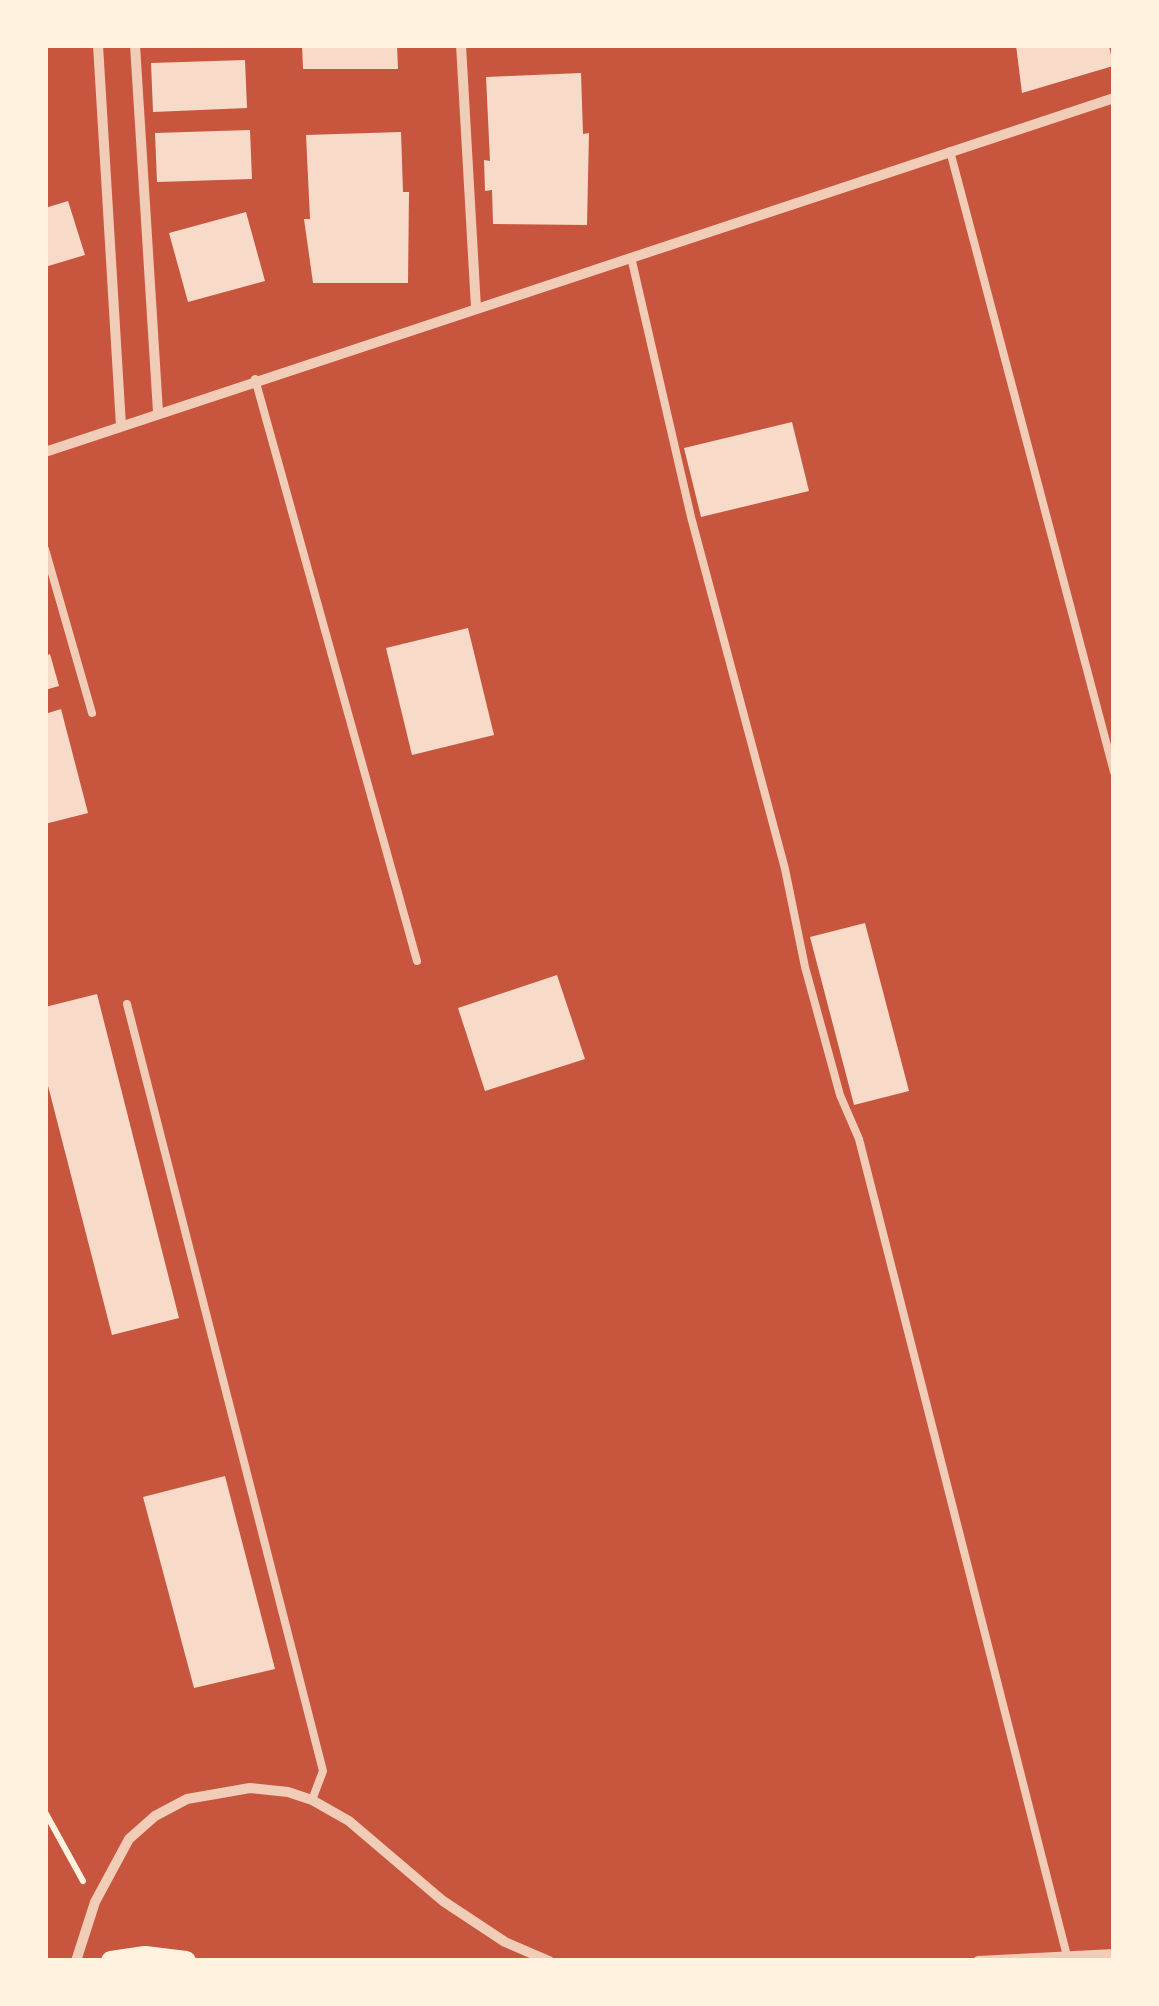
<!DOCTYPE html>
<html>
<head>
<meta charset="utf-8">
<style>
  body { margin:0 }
  #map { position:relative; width:1159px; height:2006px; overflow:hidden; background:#c8553d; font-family:Signika,sans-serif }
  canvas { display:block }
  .frame { position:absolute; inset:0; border:48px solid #fff3e0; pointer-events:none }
</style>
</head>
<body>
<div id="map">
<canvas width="1159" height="2006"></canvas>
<div class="frame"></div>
</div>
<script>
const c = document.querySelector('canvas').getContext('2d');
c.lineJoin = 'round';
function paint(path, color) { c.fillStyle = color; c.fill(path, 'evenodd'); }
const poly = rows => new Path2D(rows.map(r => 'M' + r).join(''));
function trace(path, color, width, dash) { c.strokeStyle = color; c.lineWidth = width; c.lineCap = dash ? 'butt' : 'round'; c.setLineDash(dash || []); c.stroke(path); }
const building = poly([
  [302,45,397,45,398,69,303,69],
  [1016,45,1109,45,1113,66,1022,93],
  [245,60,247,108,153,112,151,63],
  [581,73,583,134,589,133,587,225,493,224,492,190,485,191,484,160,490,161,486,77],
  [250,130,252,179,157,182,155,133],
  [401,132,403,192,409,192,408,283,313,283,304,219,310,219,306,135],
  [68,201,85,255,45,267,45,208],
  [246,212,265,281,188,302,169,233],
  [792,422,809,491,701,517,684,448],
  [468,628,494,735,412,755,386,648],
  [50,654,59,686,45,690,45,656],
  [61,709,88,813,45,824,45,714],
  [865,923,909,1091,854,1105,810,937],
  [557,975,585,1059,485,1091,458,1008],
  [97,994,179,1318,112,1335,45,1074,45,1007],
  [225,1476,275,1669,194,1688,143,1497]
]);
const path = poly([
  [45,1812,83,1881]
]);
const service = poly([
  [950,151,1114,772],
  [631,257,691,517,785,869,805,967,840,1095,859,1139,1067,1956],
  [255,379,417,961],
  [45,549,92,713],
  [127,1004,323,1771,312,1800]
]);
const minor = poly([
  [98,45,121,426],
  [135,45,158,412],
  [461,45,476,308],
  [45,452,1114,98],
  [76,1961,95,1902,129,1839,155,1816,187,1799,250,1788,288,1792,312,1800,349,1821,443,1901,505,1942,549,1961],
  [978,1961,1114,1954]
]);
const secondary = poly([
  [111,1961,145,1956,186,1961]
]);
paint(building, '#f7dbc8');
trace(path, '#fff3e0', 6);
trace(service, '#f1ccb7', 8);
trace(minor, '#f1ccb7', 10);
trace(secondary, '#fff3e0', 20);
</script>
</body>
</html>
